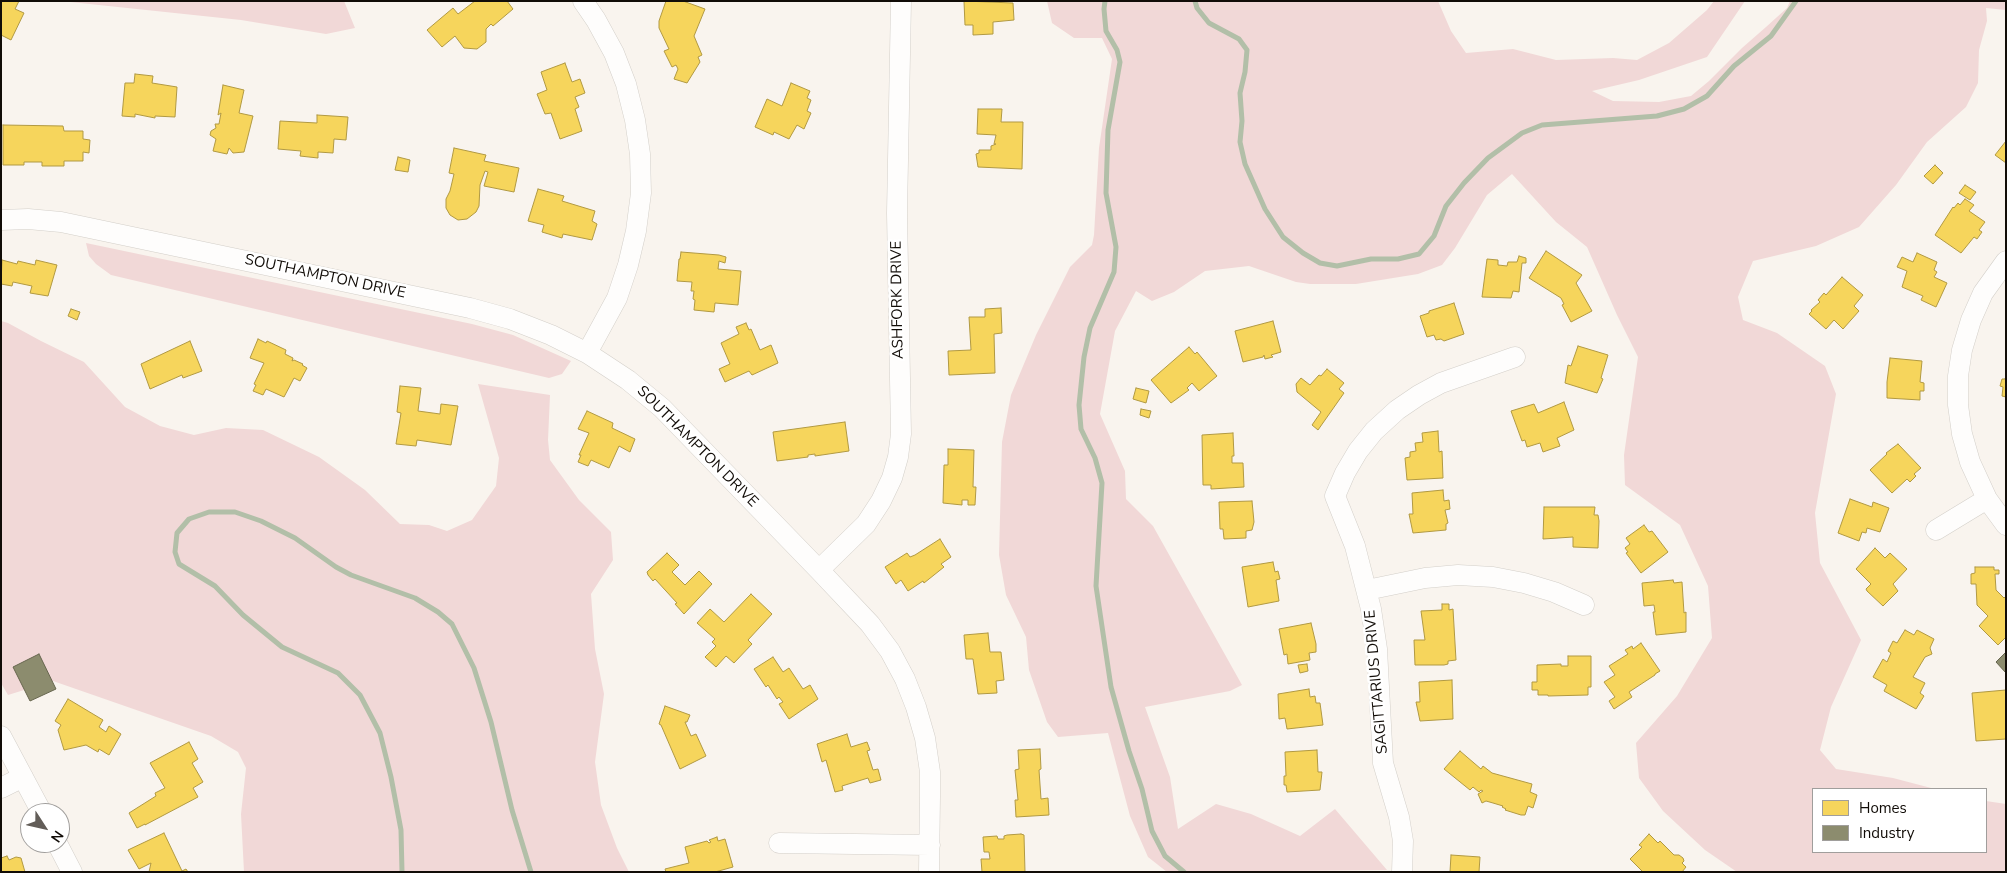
<!DOCTYPE html>
<html>
<head>
<meta charset="utf-8">
<style>
  body { margin:0 }
  #map { position:relative; width:2007px; height:873px; overflow:hidden; background:#f9f4ee; font-family:"Nunito Sans",sans-serif }
  canvas { display:block }
  .frame { position:absolute; inset:0; border:2px solid #110c07; pointer-events:none }
  .legend { position:absolute; left:1812px; top:788px; width:175px; height:65px; box-sizing:border-box; background:#fff; border:1px solid #a09e9c; margin:0; padding:6px 9px; list-style:none; font-size:15px; color:#110c07 }
  .legend li { display:flex; align-items:center; gap:10px; height:25px }
  .legend b { width:25px; border:1px solid #a09e9c }
  .north { position:absolute; left:20px; top:803px; width:50px; height:50px; box-sizing:border-box; background:#fff; border:1px solid #a09e9c; border-radius:50%; rotate:125deg; font-size:14px; font-weight:700; line-height:20px; text-align:center; color:#110c07 }
  .north::after { content:''; display:block; margin:auto; width:18px; height:22px; background:#625d58; clip-path:polygon(50% 0,100% 100%,50% 72%,0 100%) }
</style>
</head>
<body>
<div id="map">
<canvas width="2007" height="873"></canvas>
<div class="frame"></div>
<ul class="legend">
<li><b style="height:14px;background:#f6d55c"></b>Homes</li>
<li><b style="height:14px;background:#8c8c6e"></b>Industry</li>
</ul>
<div class="north">N</div>
</div>
<script>
const c = document.querySelector('canvas').getContext('2d');
c.lineJoin = 'round';
function paint(path, color) { c.fillStyle = color; c.fill(path, 'evenodd'); }
const poly = rows => new Path2D(rows.map(r => 'M' + r).join(''));
function trace(path, color, width, dash) { c.strokeStyle = color; c.lineWidth = width; c.lineCap = dash ? 'butt' : 'round'; c.setLineDash(dash || []); c.stroke(path); }
function write(font, color, halo, rows, align = 'center') {
  c.font = font + ' "Nunito Sans",sans-serif'; c.lineWidth = 5; c.setLineDash([]); c.textBaseline = 'middle'; c.strokeStyle = halo; c.fillStyle = color; for (const [text, x, y, turn = 0] of rows) {
    c.save(); c.translate(x, y); c.rotate((+turn || 0) * Math.PI / 180); c.textAlign = isNaN(turn) ? turn : align; if (halo) c.strokeText(text, 0, 0); c.fillText(text, 0, 0); c.restore();
  }
}
const green = poly([
  [61,1,344,1,355,28,326,34,241,20],
  [1047,1,1438,1,1451,31,1466,53,1513,49,1556,60,1613,58,1637,60,1669,43,1707,10,1714,1,1745,1,1707,57,1639,80,1592,91,1613,101,1659,102,1691,96,1709,81,1742,48,1766,27,1787,8,1790,1,2006,1,2006,10,1986,8,1987,21,1979,50,1978,83,1966,107,1927,142,1896,185,1859,227,1816,246,1753,261,1738,297,1743,320,1777,333,1825,366,1836,394,1815,513,1820,563,1861,640,1831,707,1820,750,1836,769,1893,778,1935,789,1813,789,1813,852,1986,852,1986,801,2006,804,2006,872,1737,872,1705,850,1663,811,1639,778,1636,743,1677,696,1712,638,1708,586,1680,525,1625,485,1624,455,1638,357,1617,315,1587,247,1556,222,1512,174,1487,195,1455,248,1442,265,1418,274,1356,284,1310,284,1296,282,1249,266,1205,271,1174,292,1152,301,1136,291,1115,331,1100,414,1125,471,1126,499,1153,526,1242,685,1230,691,1145,707,1170,777,1178,829,1216,804,1251,814,1300,836,1335,809,1387,870,1167,872,1148,857,1130,816,1108,733,1058,737,1047,722,1029,670,1026,637,1006,595,999,555,1002,442,1011,395,1036,335,1070,267,1092,245,1094,235,1099,148,1112,59,1102,38,1074,38,1052,23],
  [86,243,472,324,513,335,571,361,562,374,549,378,111,275,96,264,89,256],
  [1,321,8,323,41,341,84,362,125,407,160,426,194,435,226,428,263,430,319,457,365,490,400,524,429,525,447,531,472,520,496,486,499,458,478,384,550,395,548,440,550,460,579,500,611,532,613,560,591,594,595,649,604,694,595,762,601,805,617,848,629,872,244,872,241,814,246,768,238,752,211,736,53,681,8,695,1,683]
]);
const homes = poly([
  [1,1,19,1,15,9,24,13,11,40,1,35,1,1],
  [475,1,507,1,513,9,493,26,491,24,486,29,486,42,477,49,464,48,455,36,442,47,427,30,453,8,458,14,475,1],
  [666,1,683,1,705,9,694,36,702,55,698,57,700,62,687,83,674,79,678,69,676,65,672,67,664,51,669,49,659,28,659,21,666,1],
  [964,1,1013,3,1014,20,993,22,993,34,973,35,973,25,965,25,964,1],
  [565,63,572,82,580,79,585,93,575,97,579,107,575,109,582,131,560,139,551,113,545,114,537,94,547,90,541,72,565,63],
  [135,74,153,76,152,83,177,87,175,117,155,116,155,118,135,114,135,117,122,116,125,83,134,83,135,74],
  [791,83,810,91,807,98,811,100,807,111,811,113,804,129,797,125,789,139,774,132,773,135,755,127,767,99,782,106,791,83],
  [223,85,244,90,239,113,253,116,244,152,233,153,229,148,227,154,213,151,216,139,210,135,211,131,216,128,215,124,219,124,221,113,218,115,223,85],
  [978,109,1002,109,1001,122,1023,122,1022,169,978,167,976,154,979,153,979,150,991,150,991,146,996,144,994,144,996,135,977,134,978,109],
  [317,115,348,117,346,140,334,139,333,153,318,152,318,158,300,156,301,151,278,149,280,121,317,123,317,115],
  [3,125,63,126,64,131,83,131,83,139,90,140,89,153,83,152,83,161,64,161,64,166,42,166,42,162,24,162,24,165,3,165,3,125],
  [2006,141,2006,163,1995,155,2006,141],
  [454,148,486,155,484,161,519,168,514,192,484,186,488,172,485,171,480,185,479,206,476,212,467,219,458,220,450,215,446,208,446,199,450,191,454,174,449,173,454,148],
  [398,157,410,160,408,172,395,170,398,157],
  [1935,165,1943,173,1933,184,1924,176,1935,165],
  [1965,185,1976,192,1970,200,1959,193,1965,185],
  [538,189,564,196,562,201,595,211,592,221,597,224,592,240,563,234,562,238,542,232,544,225,528,221,538,189],
  [1965,199,1974,205,1969,211,1985,222,1979,230,1982,232,1977,239,1974,237,1961,253,1935,235,1953,207,1954,208,1958,203,1960,205,1965,199],
  [1546,251,1582,275,1576,283,1592,311,1571,322,1562,305,1564,304,1561,298,1529,278,1546,251],
  [681,252,719,255,726,257,725,263,719,261,718,269,741,271,738,305,715,303,714,312,694,310,695,300,693,299,694,291,691,291,692,282,677,281,679,259,680,259,681,252],
  [1917,253,1937,262,1934,270,1937,272,1934,277,1947,283,1936,307,1921,300,1923,296,1902,287,1907,271,1897,267,1902,257,1913,262,1917,253],
  [1519,256,1526,258,1526,263,1522,263,1519,292,1513,291,1511,298,1482,297,1487,259,1498,260,1498,265,1507,266,1508,262,1517,262,1519,256],
  [2,260,17,264,18,261,35,265,36,260,57,265,48,296,30,293,32,286,13,282,12,286,1,284,2,260],
  [1842,277,1863,295,1854,306,1859,311,1843,329,1834,320,1826,329,1809,314,1812,311,1811,310,1820,302,1818,300,1824,293,1826,295,1842,277],
  [1454,303,1464,334,1444,341,1441,339,1436,340,1434,335,1427,337,1420,316,1429,313,1429,311,1454,303],
  [1001,308,1002,333,994,334,995,373,949,375,948,351,971,350,969,317,985,317,985,309,1001,308],
  [71,309,80,312,77,320,68,316,71,309],
  [1273,321,1281,352,1271,355,1273,357,1265,359,1264,355,1263,357,1243,362,1235,331,1273,321],
  [746,323,749,330,751,329,760,350,771,345,778,363,752,375,749,371,725,382,719,369,730,364,721,343,739,334,736,327,746,323],
  [258,339,266,343,267,341,286,350,285,354,293,358,292,361,294,360,303,364,302,365,307,368,300,381,294,378,284,397,266,389,263,395,253,391,256,385,254,384,264,363,250,358,258,339],
  [190,341,202,371,183,378,182,375,150,389,141,364,190,341],
  [1578,346,1608,355,1601,378,1603,379,1597,393,1565,383,1568,365,1571,366,1578,346],
  [1189,347,1195,354,1197,352,1217,376,1199,391,1192,383,1187,388,1189,390,1171,403,1151,380,1189,347],
  [1890,358,1922,361,1920,382,1924,383,1924,391,1920,391,1920,400,1887,398,1887,382,1890,358],
  [1327,369,1344,383,1339,389,1344,393,1318,430,1312,425,1321,412,1297,392,1296,384,1301,378,1310,385,1319,375,1321,376,1327,369],
  [2006,376,2006,397,2002,396,2003,387,2000,386,2002,379,2005,379,2006,376],
  [400,386,421,388,418,411,440,414,441,404,458,406,451,445,417,440,416,446,396,444,401,413,397,412,400,386],
  [1136,388,1149,391,1146,403,1133,399,1136,388],
  [1564,402,1574,430,1557,438,1560,446,1543,452,1540,443,1527,447,1525,440,1522,441,1511,411,1534,404,1538,413,1564,402],
  [1141,409,1151,411,1149,418,1140,415,1141,409],
  [587,411,613,423,612,428,635,439,630,452,619,446,609,468,591,460,588,466,578,462,581,455,579,455,589,433,578,429,587,411],
  [845,422,849,451,815,456,815,454,808,455,808,457,777,461,773,432,845,422],
  [1438,431,1439,452,1442,451,1443,478,1407,480,1405,458,1410,457,1410,452,1416,451,1415,443,1423,442,1422,433,1438,431],
  [1233,433,1234,456,1232,456,1232,463,1243,463,1244,487,1211,489,1211,485,1203,485,1202,435,1233,433],
  [1898,444,1921,468,1914,474,1916,476,1910,482,1907,479,1892,493,1870,470,1887,454,1886,453,1898,444],
  [948,449,974,450,973,487,976,487,975,505,968,505,968,500,962,500,962,505,943,503,944,465,948,465,948,449],
  [1443,490,1444,501,1449,500,1450,509,1445,510,1448,523,1446,524,1446,530,1413,533,1409,514,1413,514,1412,493,1443,490],
  [1850,499,1872,507,1873,502,1889,508,1880,532,1867,528,1866,533,1862,532,1859,541,1838,533,1850,499],
  [1252,501,1254,522,1252,530,1246,531,1246,538,1224,539,1223,529,1220,529,1219,502,1252,501],
  [1544,507,1595,507,1594,515,1598,515,1599,521,1598,548,1573,547,1573,537,1543,539,1544,507],
  [1644,525,1649,532,1652,531,1668,552,1641,573,1626,553,1628,552,1625,548,1630,544,1626,538,1644,525],
  [940,539,951,557,941,564,944,567,924,583,923,581,908,591,901,580,896,584,885,567,907,553,910,557,915,555,940,539],
  [1875,548,1885,558,1890,553,1907,569,1893,584,1898,591,1883,606,1867,591,1866,589,1871,584,1856,569,1875,548],
  [667,553,679,565,672,572,685,585,699,571,712,584,684,614,675,604,677,603,655,579,653,581,648,575,647,572,667,553],
  [1273,562,1275,572,1278,571,1280,579,1276,580,1279,601,1248,607,1242,567,1273,562],
  [1975,567,1994,567,1994,570,1999,570,1999,574,1995,574,1996,590,2004,598,2006,596,2006,637,1998,645,1979,626,1988,616,1977,605,1976,584,1971,584,1971,574,1975,573,1975,567],
  [1673,580,1674,583,1682,582,1684,613,1686,612,1686,632,1656,635,1653,612,1655,612,1654,605,1644,606,1642,583,1673,580],
  [751,594,772,614,748,640,752,644,734,663,726,656,716,667,705,657,716,646,712,642,715,639,697,623,710,609,724,622,751,594],
  [1442,604,1449,604,1449,610,1453,609,1456,660,1448,661,1448,664,1444,665,1415,665,1414,640,1425,640,1421,611,1442,610,1442,604],
  [1311,623,1316,644,1316,652,1309,653,1310,660,1288,664,1287,654,1284,655,1279,629,1311,623],
  [1905,630,1914,635,1917,630,1934,639,1930,648,1932,654,1925,657,1913,677,1925,683,1920,693,1924,696,1916,709,1884,691,1887,685,1873,677,1883,659,1887,662,1891,653,1888,651,1893,641,1897,643,1905,630],
  [988,633,990,652,1001,652,1004,680,996,681,997,693,978,694,973,659,966,659,964,635,988,633],
  [1641,643,1660,671,1655,674,1655,675,1629,692,1632,697,1614,709,1609,701,1615,697,1604,682,1615,675,1609,666,1628,654,1625,650,1632,646,1633,649,1641,643],
  [1568,656,1591,656,1591,687,1588,687,1588,695,1548,696,1548,695,1538,695,1538,690,1532,690,1532,682,1537,682,1537,665,1561,664,1561,666,1568,666,1568,656],
  [773,657,783,672,789,668,803,689,810,685,818,699,789,719,779,704,783,702,779,697,777,699,768,685,766,687,754,669,773,657],
  [1307,664,1308,671,1300,673,1298,665,1307,664],
  [1452,680,1453,719,1420,721,1416,702,1420,702,1419,682,1452,680],
  [1309,689,1310,697,1315,696,1316,703,1320,703,1323,725,1287,729,1285,718,1279,719,1278,694,1309,689],
  [2006,690,2006,739,1976,741,1972,693,2006,690],
  [68,699,103,720,99,727,106,732,109,726,121,734,109,755,99,749,98,752,86,745,64,750,58,730,61,725,55,721,68,699],
  [665,706,690,715,687,722,685,722,691,736,696,734,706,756,680,769,661,725,659,724,665,706],
  [847,734,851,747,867,742,870,750,867,751,873,770,878,769,881,780,870,783,868,778,842,786,843,790,835,792,826,760,822,762,817,744,847,734],
  [189,742,198,759,192,763,203,782,193,788,198,797,145,825,145,824,137,828,129,813,156,796,155,793,165,788,150,763,189,742],
  [1040,749,1041,769,1039,770,1041,799,1048,798,1049,815,1016,817,1015,800,1018,800,1015,770,1019,769,1018,750,1040,749],
  [1317,750,1318,772,1322,772,1320,790,1287,792,1286,785,1284,785,1284,776,1286,776,1285,752,1317,750],
  [1460,751,1481,769,1483,766,1492,773,1532,784,1530,792,1537,795,1533,808,1528,806,1525,815,1521,815,1505,810,1506,809,1502,807,1503,806,1493,803,1486,801,1482,803,1478,794,1483,791,1481,790,1479,792,1473,787,1470,790,1444,769,1460,751],
  [164,833,182,871,186,869,188,872,149,872,151,863,139,869,128,850,164,833],
  [1021,834,1024,835,1025,872,982,872,981,859,990,859,989,852,984,852,983,837,997,836,998,839,1004,839,1004,836,1007,835,1021,834],
  [1649,834,1658,843,1660,841,1674,855,1679,855,1683,858,1684,861,1682,863,1686,867,1682,872,1643,872,1630,859,1642,847,1639,845,1649,834],
  [717,837,718,841,725,839,733,867,715,872,666,872,665,869,689,863,685,847,707,841,709,843,711,842,709,840,717,837],
  [1451,855,1480,857,1479,872,1450,872,1451,855],
  [7,856,9,860,16,857,21,858,25,872,1,872,1,858,7,856]
]);
const industry = poly([
  [2006,652,2006,673,1996,662,2006,652],
  [39,654,56,689,30,701,13,667,39,654]
]);
const stream = poly([
  [1105,1,1104,9,1106,31,1117,50,1120,62,1108,130,1106,193,1116,247,1114,272,1090,328,1084,357,1079,405,1081,429,1095,458,1102,483,1096,586,1111,687,1129,751,1142,789,1152,831,1165,856,1184,872],
  [1195,1,1197,8,1209,23,1239,39,1247,50,1245,72,1240,93,1242,121,1240,142,1245,164,1265,209,1283,237,1303,253,1320,263,1337,266,1371,259,1398,259,1419,254,1434,236,1446,206,1464,183,1488,158,1522,133,1542,125,1657,116,1684,109,1707,96,1734,66,1771,36,1796,1],
  [402,872,401,830,391,777,380,733,360,695,338,673,282,647,243,615,215,586,179,564,175,552,177,533,189,519,209,512,235,512,261,521,295,538,336,567,351,575,415,598,438,612,452,624,474,668,491,722,512,810,531,872]
]);
const minor = poly([
  [583,1,596,20,614,53,626,84,635,120,640,154,641,193,636,231,628,265,617,298,587,353],
  [1,220,28,219,61,222,470,308,510,319,551,335,587,353,628,380,662,408,819,570,870,624,890,651,905,679,916,707,925,738,930,772,930,796,929,872],
  [2006,261,1983,293,1971,320,1962,350,1958,376,1958,405,1962,434,1970,462,1987,499,2006,525],
  [1936,530,1987,499],
  [819,570,866,524,881,501,892,478,898,457,901,434,897,213,901,1],
  [1367,590,1425,578,1458,575,1493,577,1524,583,1554,592,1584,605],
  [1,736,42,813],
  [1,788,23,777],
  [57,843,72,872],
  [779,843,930,845],
  [1402,872,1403,841,1399,817,1383,763,1377,649,1371,609,1355,546,1335,496,1345,473,1358,451,1374,431,1397,410,1419,395,1441,383,1515,357]
]);
const streetNames = [
  ["SOUTHAMPTON DRIVE",325,277,12],
  ["ASHFORK DRIVE",898,300,-91],
  ["SOUTHAMPTON DRIVE",697,447,45],
  ["SAGITTARIUS DRIVE",1377,682,-95]
];
paint(green, '#f1d8d7');
paint(homes, '#f6d55c');
trace(homes, '#b19942', 1);
paint(industry, '#8c8c6e');
trace(industry, '#67664f', 1);
trace(stream, '#b2bfa8', 5);
trace(minor, '#d3cfc9', 21);
trace(minor, '#fefdfc', 20);
write('15px', '#110c07', '#fff', streetNames);
</script>
</body>
</html>
